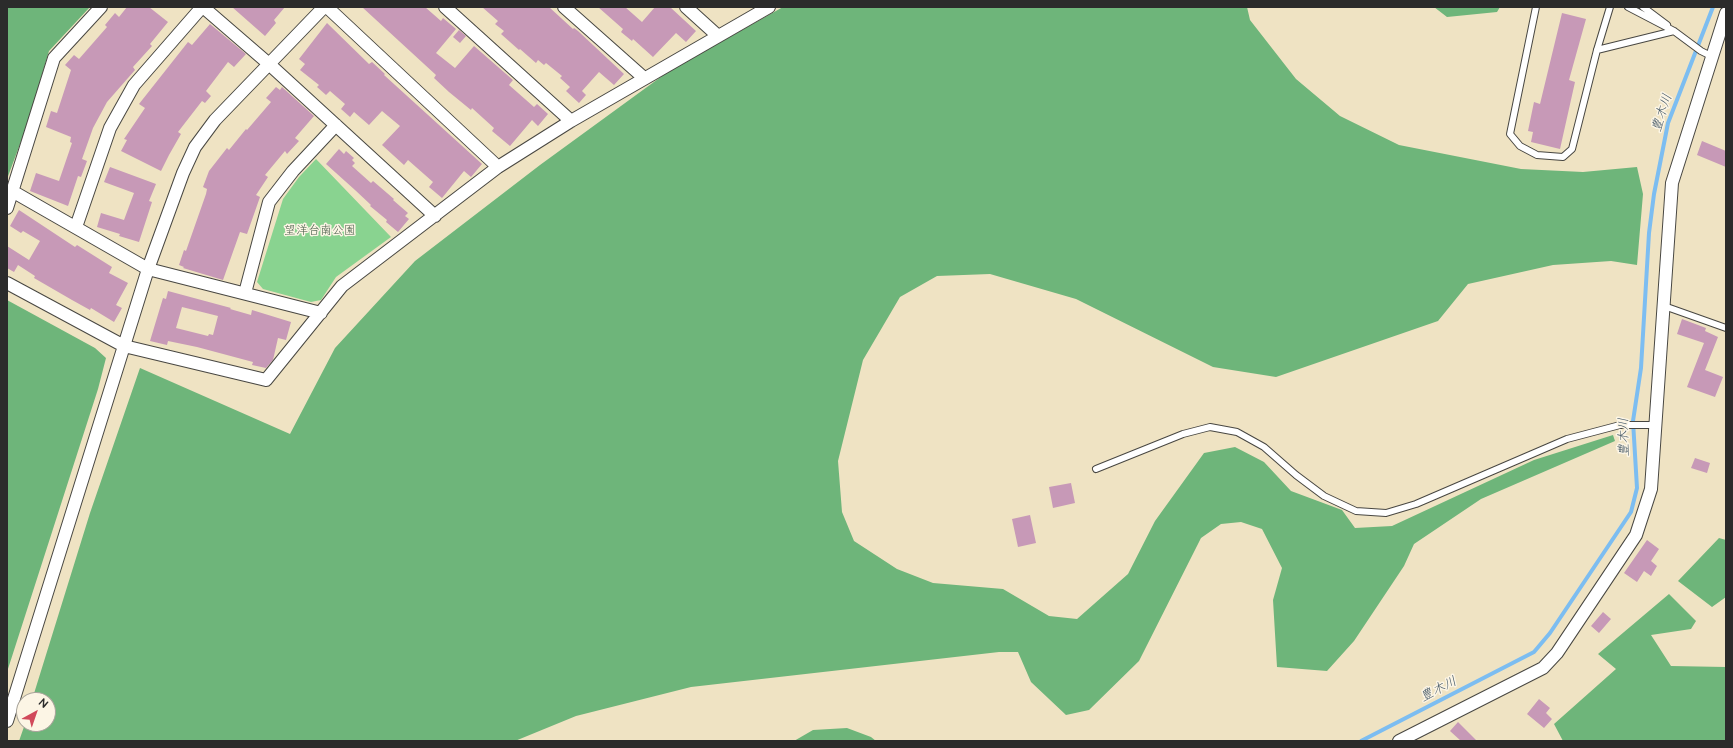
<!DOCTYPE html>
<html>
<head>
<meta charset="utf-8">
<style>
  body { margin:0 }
  #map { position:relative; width:1733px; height:748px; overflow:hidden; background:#efe3c3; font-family:"Architects Daughter",sans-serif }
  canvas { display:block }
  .frame { position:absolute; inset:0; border:8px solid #2b2b2b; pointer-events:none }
  .north { position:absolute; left:16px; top:692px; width:40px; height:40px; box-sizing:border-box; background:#fcf5e5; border:1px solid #a8a49b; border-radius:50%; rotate:40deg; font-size:11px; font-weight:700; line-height:16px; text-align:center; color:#2b2b2b }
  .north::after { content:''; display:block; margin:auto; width:14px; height:18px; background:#d1495b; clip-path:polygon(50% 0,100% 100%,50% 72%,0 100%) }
</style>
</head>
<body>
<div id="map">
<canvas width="1733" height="748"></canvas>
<div class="frame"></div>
<div class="north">N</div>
</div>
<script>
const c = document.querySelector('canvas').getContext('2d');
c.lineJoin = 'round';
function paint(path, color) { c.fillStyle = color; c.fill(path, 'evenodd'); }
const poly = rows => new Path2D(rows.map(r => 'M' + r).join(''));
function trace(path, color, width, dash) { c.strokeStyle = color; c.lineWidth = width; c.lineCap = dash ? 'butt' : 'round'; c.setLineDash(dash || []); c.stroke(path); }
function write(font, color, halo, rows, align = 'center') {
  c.font = font + ' "Architects Daughter","Klee One",sans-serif'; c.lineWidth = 3; c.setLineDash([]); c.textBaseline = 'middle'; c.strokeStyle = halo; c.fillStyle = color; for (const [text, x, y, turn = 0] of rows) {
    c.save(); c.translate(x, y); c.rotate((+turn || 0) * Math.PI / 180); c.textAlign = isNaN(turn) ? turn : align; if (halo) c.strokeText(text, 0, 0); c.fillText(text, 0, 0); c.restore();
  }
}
const green = poly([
  [316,159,391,237,336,277,321,300,311,302,263,289,257,282,283,199,299,177]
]);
const forest = poly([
  [7,7,90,7,49,51,26,128,7,179],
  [783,7,1247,7,1250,20,1296,79,1340,116,1399,145,1521,169,1583,172,1637,167,1643,194,1637,265,1611,261,1553,265,1468,284,1438,321,1276,377,1213,367,1076,299,990,274,937,276,900,297,863,360,838,461,842,512,854,541,897,569,933,583,1003,589,1049,616,1077,619,1128,574,1155,521,1204,453,1235,447,1264,462,1291,491,1342,510,1355,528,1392,526,1534,460,1613,435,1615,441,1481,499,1414,544,1404,566,1354,641,1327,671,1277,667,1273,600,1282,568,1262,529,1241,522,1221,524,1201,538,1139,661,1089,710,1066,715,1031,682,1018,652,999,652,691,687,576,716,515,741,19,741,25,724,48,724,48,700,32,700,90,513,140,368,290,434,335,348,415,261,540,165,669,71],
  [1434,7,1500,7,1497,12,1447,17],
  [7,300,95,348,106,358,98,389,7,672],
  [1719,538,1726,540,1726,597,1712,607,1678,581],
  [1669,594,1696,621,1691,629,1651,635,1671,666,1726,667,1726,741,1563,741,1554,724,1616,669,1598,654],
  [847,728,871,737,876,741,794,741,813,730]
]);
const stream = poly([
  [1361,741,1534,652,1550,633,1631,512,1637,488,1633,421,1641,368,1649,233,1654,194,1668,123,1713,7]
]);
const building = poly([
  [127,7,149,7,168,22,150,44,152,46,133,67,135,70,107,102,93,128,82,159,87,161,81,177,78,176,68,206,30,191,36,173,59,181,72,143,70,142,71,137,46,127,51,111,57,113,71,70,65,65,74,55,79,59,107,27,105,25,115,13,119,17],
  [232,7,285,7,274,20,276,23,265,36],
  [362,7,425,7,441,21,443,18,456,29,436,53,455,68,474,46,513,80,509,85,534,107,537,104,548,114,538,126,532,120,510,146,492,131,494,128,472,108,471,110,449,92,434,78,436,75],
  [482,7,549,7,573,29,574,28,578,31,624,74,614,85,599,72,582,91,586,95,579,103,566,91,570,87,560,78,562,76,546,63,544,65,538,60,536,63,520,49,519,50,501,34,504,31,495,24,498,21],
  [598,7,625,7,642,22,655,7,670,7,696,31,686,42,676,33,653,57,633,39,632,41,621,32,623,29],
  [1562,13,1586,19,1569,80,1575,82,1560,149,1531,142,1533,132,1528,131,1534,102,1540,104],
  [327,23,369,64,372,62,385,74,384,75,482,164,471,177,464,171,442,198,429,187,433,182,408,160,404,165,382,145,400,126,382,111,369,125,354,112,350,117,341,109,345,104,330,91,326,95,317,87,319,85,300,70,305,64,299,59],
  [210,24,246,54,234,67,228,62,206,91,211,96,205,103,202,101,178,132,181,134,169,155,161,171,121,151,127,140,124,139,145,108,139,104,188,42,192,45],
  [459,30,466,36,460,43,453,37],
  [276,87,280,90,282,87,314,116,295,138,299,141,287,154,285,151,265,175,268,177,256,195,260,197,247,234,240,232,223,280,183,268,184,267,179,265,184,250,186,251,206,194,207,189,203,187,209,171,227,148,229,150,246,129,247,130,271,102,266,98],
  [1702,141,1726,151,1726,167,1697,155],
  [339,149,344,154,346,151,354,158,352,160,355,163,352,166,371,183,373,181,394,199,393,200,408,213,405,216,409,219,398,232,386,222,387,220,370,206,371,205,355,190,326,164],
  [110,167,156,184,149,201,152,202,139,242,119,236,120,234,97,227,101,213,124,220,134,193,104,182],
  [19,210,75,247,77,245,112,267,109,273,128,283,116,305,122,308,114,322,91,308,90,310,72,300,34,278,35,276,18,265,14,272,7,268,7,246,29,260,40,241,23,231,21,233,10,226],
  [168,291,231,308,230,309,251,315,252,310,291,322,286,340,278,338,273,360,266,368,252,365,253,362,197,347,168,341,167,345,150,341,163,298,166,299],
  [182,307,218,316,213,335,209,334,208,336,176,328],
  [1682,319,1706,328,1705,331,1718,337,1705,370,1723,377,1715,397,1687,387,1704,343,1677,334],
  [1695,458,1710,463,1707,473,1691,468],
  [1071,483,1075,503,1053,508,1049,487],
  [1030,515,1036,543,1018,547,1012,519],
  [1647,540,1659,549,1651,561,1657,566,1651,576,1644,571,1637,582,1624,573],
  [1603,612,1611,619,1599,633,1591,626],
  [1539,699,1550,708,1546,713,1552,719,1544,728,1527,714],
  [1458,722,1477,741,1461,741,1450,731]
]);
const service = poly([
  [1536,7,1510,134,1520,146,1537,155,1563,157,1572,149,1597,50,1610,7],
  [1628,7,1674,31,1701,51,1711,56],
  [1643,7,1667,25],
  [1597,50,1674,31],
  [1664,306,1726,328],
  [1096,469,1183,434,1210,427,1237,432,1264,447,1296,475,1324,496,1356,511,1386,513,1416,504,1567,439,1620,425,1656,425]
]);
const minor = poly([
  [203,7,269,64,435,216],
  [327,7,498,167],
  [445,7,571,121],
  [564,7,644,78],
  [686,7,718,36],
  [12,191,148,269,321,313],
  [7,208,54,58,101,7],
  [76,227,110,128,134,85,202,7],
  [7,283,124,346,266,380,342,286,498,167,571,121,769,7],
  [245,293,269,202,293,171,336,125],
  [7,721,148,269,183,173,195,147,215,120,324,7],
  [1399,741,1543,668,1557,653,1636,535,1651,489,1672,183,1726,13]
]);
const parkNames = [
  ["望洋台南公園",320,231]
];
const waterNames = [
  ["豊木川",1663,113,-72],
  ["豊木川",1625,437,-91],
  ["豊木川",1439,690,-27]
];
paint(green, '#89d390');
paint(forest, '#6eb57a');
trace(stream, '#7cbdf1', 4);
paint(building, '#c799b7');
trace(service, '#484742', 8);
trace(minor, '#484742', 14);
trace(service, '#fff', 6);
trace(minor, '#fff', 12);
write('12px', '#475d49', '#fcf5e5', parkNames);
write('italic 13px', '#435766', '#fcf5e5', waterNames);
</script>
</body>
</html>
